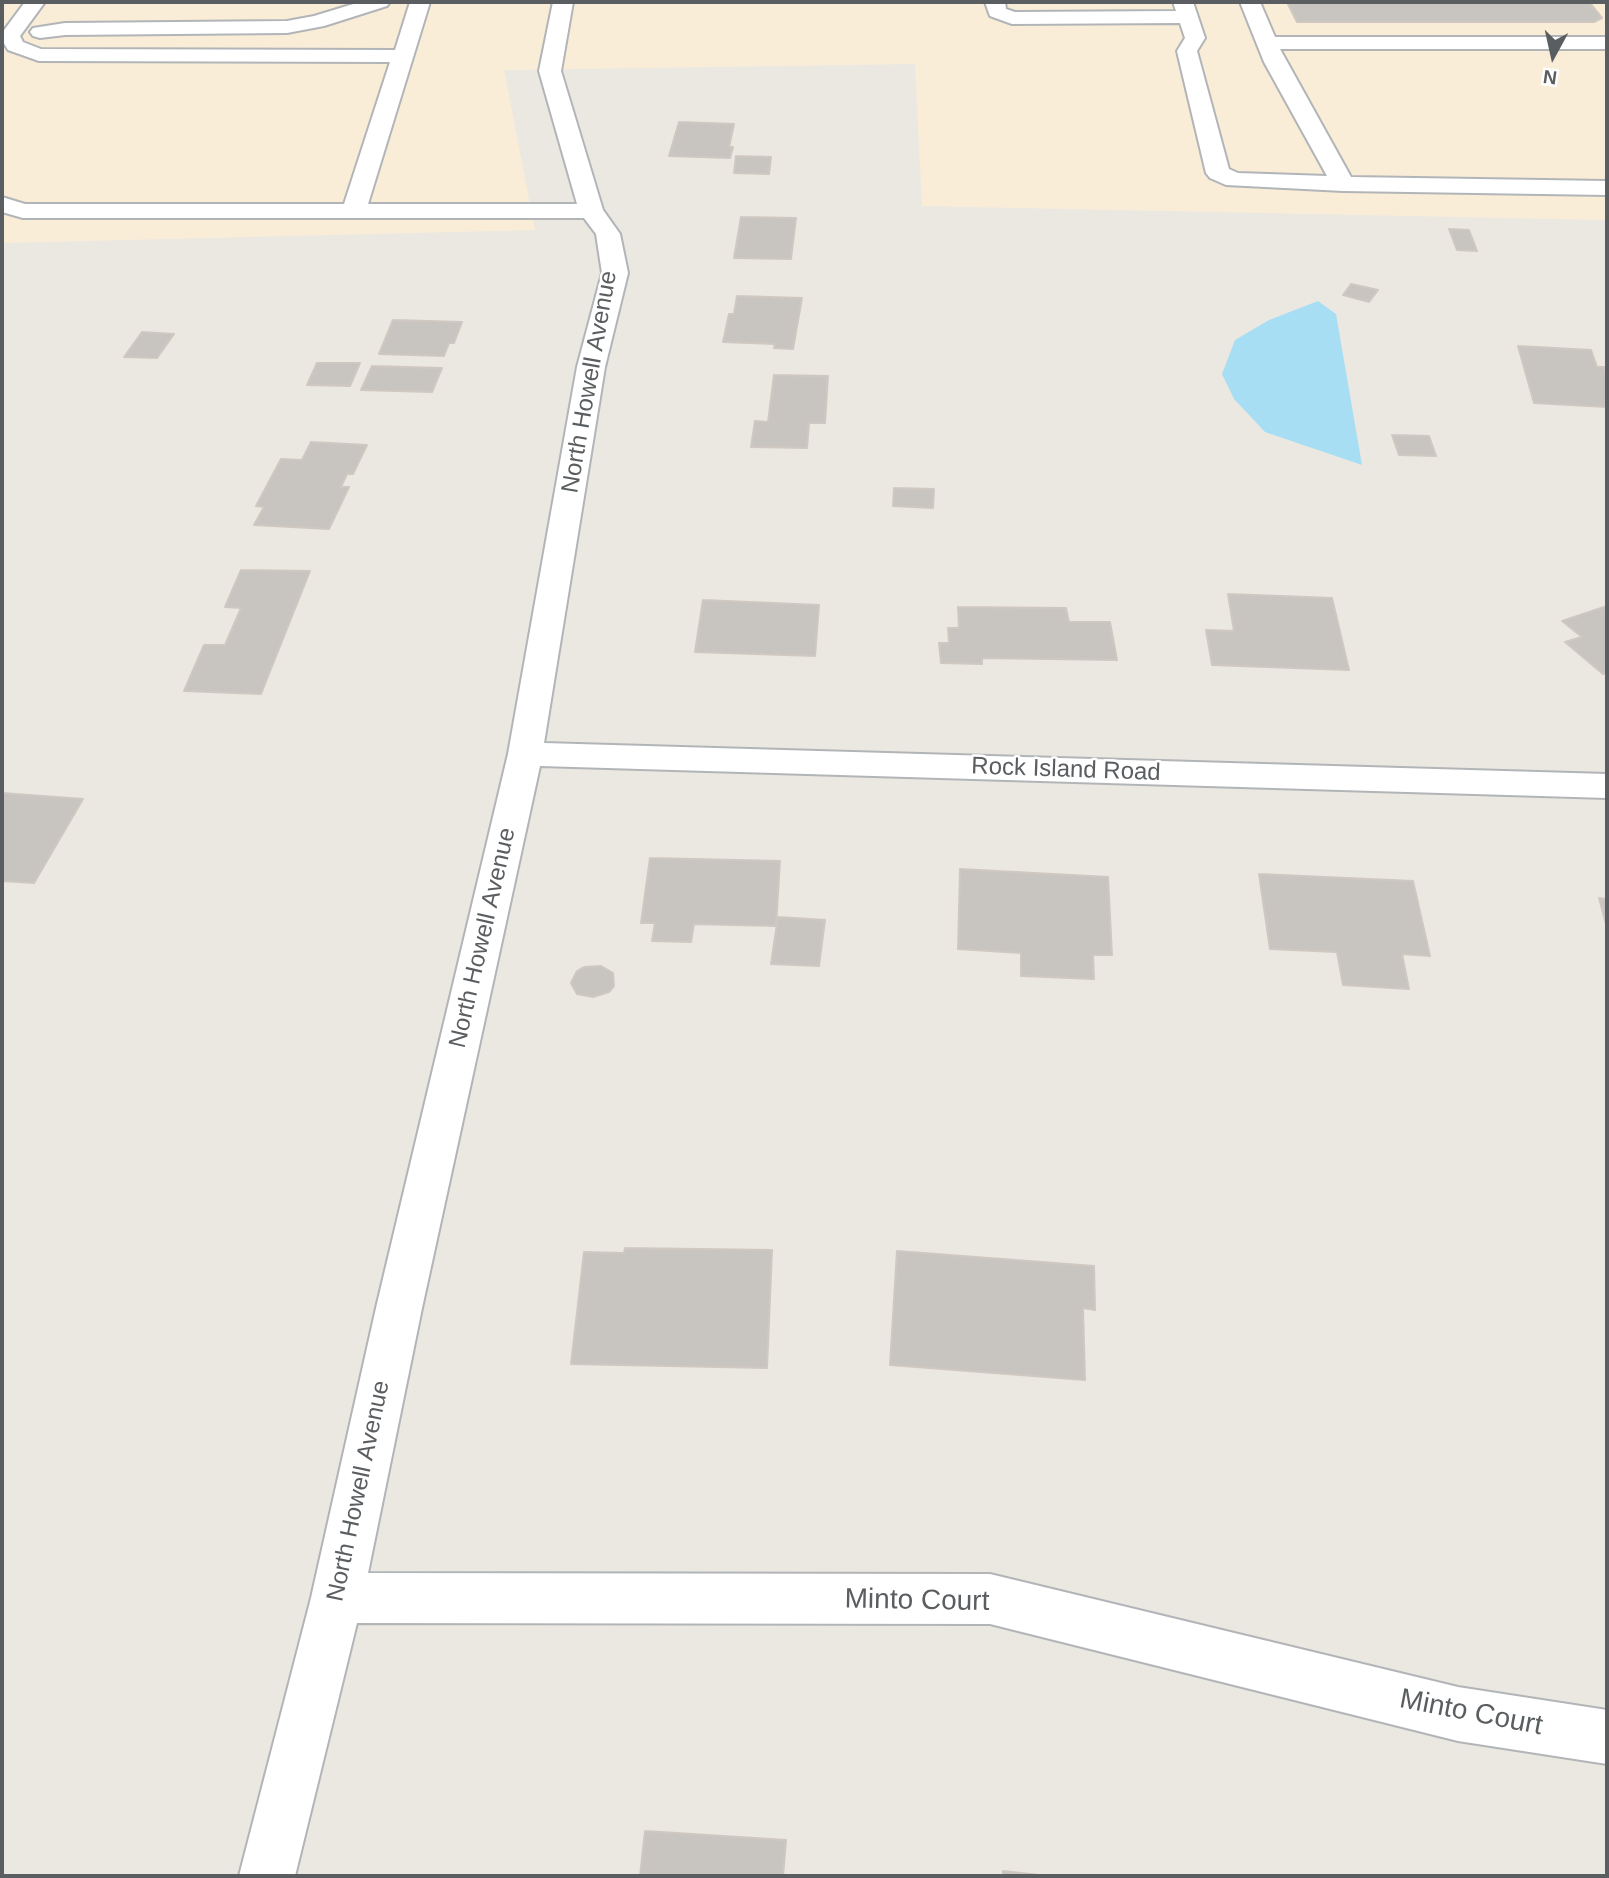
<!DOCTYPE html>
<html>
<head>
<meta charset="utf-8">
<style>
  body { margin:0 }
  #map { position:relative; width:1609px; height:1878px; overflow:hidden; background:#ebe8e1; font-family:Helvetica,sans-serif }
  canvas { display:block }
  .frame { position:absolute; inset:0; border:4px solid #5a5e60; pointer-events:none }
  .north { position:absolute; left:1518px; top:21px; width:70px; height:70px; -webkit-text-stroke:5px #fff; paint-order:stroke; rotate:188deg; font-size:19px; font-weight:700; line-height:28px; text-align:center; color:#5a5e60 }
  .north::after { content:''; display:block; margin:auto; width:24px; height:32px; background:#5a5e60; clip-path:polygon(50% 0,100% 100%,50% 72%,0 100%) }
</style>
</head>
<body>
<div id="map">
<canvas width="1609" height="1878"></canvas>
<div class="frame"></div>
<div class="north">N</div>
</div>
<script>
const c = document.querySelector('canvas').getContext('2d');
c.lineJoin = 'round';
function paint(path, color) { c.fillStyle = color; c.fill(path, 'evenodd'); }
const poly = rows => new Path2D(rows.map(r => 'M' + r).join(''));
function trace(path, color, width, dash) { c.strokeStyle = color; c.lineWidth = width; c.lineCap = dash ? 'butt' : 'round'; c.setLineDash(dash || []); c.stroke(path); }
function write(font, color, halo, rows, align = 'center') {
  c.font = font + ' Helvetica,sans-serif'; c.lineWidth = 5; c.setLineDash([]); c.textBaseline = 'middle'; c.strokeStyle = halo; c.fillStyle = color; for (const [text, x, y, turn = 0] of rows) {
    c.save(); c.translate(x, y); c.rotate((+turn || 0) * Math.PI / 180); c.textAlign = isNaN(turn) ? turn : align; if (halo) c.strokeText(text, 0, 0); c.fillText(text, 0, 0); c.restore();
  }
}
const commercial = poly([
  [2,2,1607,2,1607,220,922,206,915,64,504,70,535,230,2,243]
]);
const water = poly([
  [1318,301,1336,314,1362,465,1265,432,1234,399,1222,374,1235,340,1269,320]
]);
const building = poly([
  [1287,2,1589,2,1602,18,1594,22,1297,22,1287,2],
  [679,122,734,124,729,147,733,147,730,158,669,156,679,122],
  [736,156,771,157,769,174,734,173,736,156],
  [741,217,796,218,791,259,734,258,741,217],
  [1449,229,1469,230,1477,251,1457,250,1449,229],
  [1351,284,1378,290,1369,302,1343,295,1351,284],
  [737,296,802,298,793,349,774,348,775,344,723,342,729,314,734,314,737,296],
  [393,320,462,322,454,343,449,343,444,356,379,354,393,320],
  [142,332,174,334,157,358,124,357,142,332],
  [1518,346,1591,350,1597,367,1604,367,1607,377,1607,407,1534,403,1518,346],
  [317,363,360,363,350,386,307,385,317,363],
  [372,366,442,368,432,392,361,390,372,366],
  [774,375,828,376,825,423,809,423,807,448,751,447,755,421,768,422,774,375],
  [1392,435,1429,436,1436,456,1399,455,1392,435],
  [311,442,367,445,353,474,347,474,341,487,349,487,329,529,254,525,264,507,256,506,281,459,302,460,311,442],
  [894,488,934,489,933,508,893,506,894,488],
  [241,570,310,571,261,694,184,691,204,645,225,645,241,608,225,607,241,570],
  [1228,594,1332,598,1349,670,1212,665,1206,630,1234,631,1228,594],
  [703,600,819,605,815,656,695,652,703,600],
  [1607,606,1607,673,1603,674,1565,642,1582,637,1562,621,1607,606],
  [958,607,1066,608,1069,622,1110,622,1117,660,982,658,982,664,941,663,939,643,949,643,948,628,959,628,958,607],
  [2,793,83,799,34,883,2,881,2,793],
  [650,858,780,861,776,926,694,924,691,942,652,941,655,923,641,923,650,858],
  [960,869,1108,877,1112,955,1093,955,1094,979,1021,976,1021,953,958,949,960,869],
  [1259,874,1413,881,1430,956,1402,954,1409,989,1343,985,1337,952,1270,949,1259,874],
  [1599,898,1607,899,1607,928,1599,898],
  [778,917,825,920,819,966,771,964,778,917],
  [601,966,613,973,614,986,609,992,593,997,577,994,571,983,577,971,584,967,601,966],
  [625,1248,772,1250,767,1368,571,1364,584,1252,624,1253,625,1248],
  [897,1251,1094,1266,1095,1310,1083,1308,1085,1380,890,1365,897,1251],
  [645,1831,786,1840,783,1876,640,1876,645,1831],
  [1003,1871,1048,1876,1003,1876,1003,1871]
]);
const minor = poly([
  [25,2,45,2,20,36,23,42,41,49,395,50,410,2,430,2,368,204,577,204,539,71,553,2,573,2,561,71,603,210,620,234,628,273,605,367,544,743,1607,774,1607,798,540,766,422,1308,368,1573,990,1574,1458,1687,1607,1710,1607,1764,1458,1741,990,1624,357,1623,295,1876,239,1876,311,1598,376,1308,508,754,577,367,602,273,596,234,584,218,23,218,2,212,2,197,25,204,344,204,390,62,39,61,8,50,2,40,2,33,25,2],
  [360,2,390,2,387,6,324,26,287,33,65,35,40,38,33,36,30,32,33,28,65,23,287,21,314,16,360,2],
  [985,2,1005,2,1006,9,1015,12,1176,11,1173,2,1193,2,1205,38,1197,51,1229,169,1238,173,1327,176,1264,62,1240,2,1260,2,1275,37,1607,37,1607,49,1280,49,1351,177,1607,181,1607,195,1343,191,1226,185,1210,178,1206,173,1177,51,1185,38,1180,23,1012,24,990,16,985,2]
]);
const streetNames = [
  ["North Howell Avenue",590,382,-80],
  ["Rock Island Road",1066,770,2],
  ["North Howell Avenue",483,938,-77],
  ["North Howell Avenue",359,1491,-78]
];
const nearStreetnames = [
  ["Minto Court",917,1601,1],
  ["Minto Court",1471,1713,11]
];
paint(commercial, '#f9edd8');
paint(water, '#a8def4');
paint(building, '#c8c5c0');
trace(building, '#cfc8c1', 2);
trace(minor, '#b2b5b7', 4);
paint(minor, '#fff');
write('24px', '#5a5e60', '#fff', streetNames);
write('28px', '#5a5e60', '#fff', nearStreetnames);
</script>
</body>
</html>
